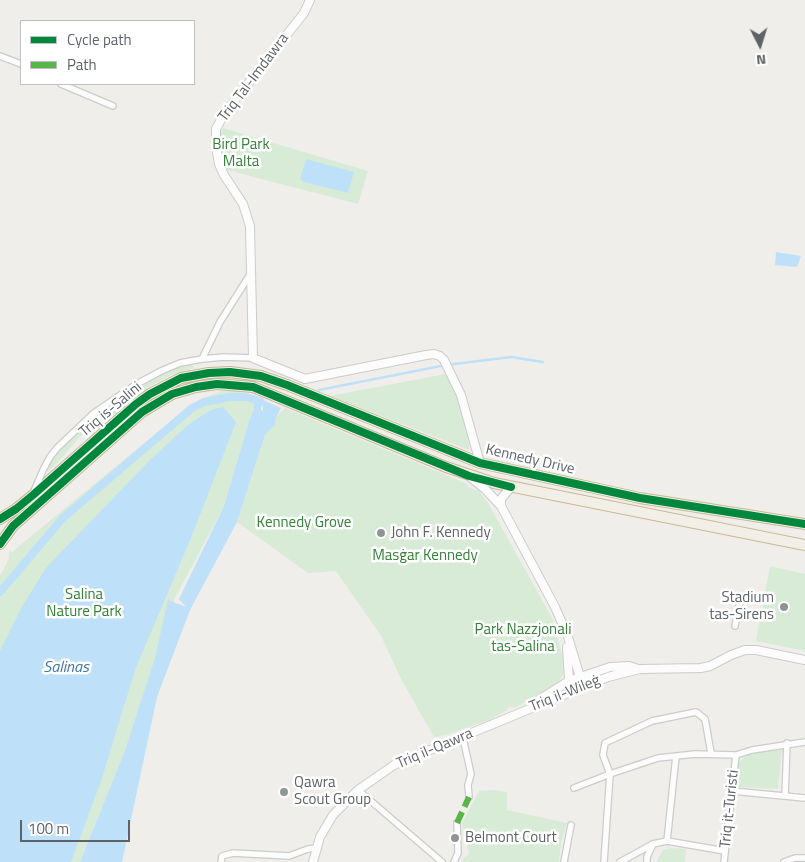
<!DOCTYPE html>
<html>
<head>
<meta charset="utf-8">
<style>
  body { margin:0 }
  #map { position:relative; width:805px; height:862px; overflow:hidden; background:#efeeea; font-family:"Titillium Web",sans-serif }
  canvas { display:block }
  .legend { position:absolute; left:20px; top:20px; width:175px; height:65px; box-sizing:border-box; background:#fff; border:1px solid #bfc1c3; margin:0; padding:6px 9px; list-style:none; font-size:15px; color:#5f6368 }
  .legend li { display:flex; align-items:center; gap:10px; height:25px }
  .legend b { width:25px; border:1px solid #bfc1c3 }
  .north { position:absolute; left:735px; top:20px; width:50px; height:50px; -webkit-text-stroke:4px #fff; paint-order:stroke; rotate:175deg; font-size:14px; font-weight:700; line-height:20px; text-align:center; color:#5f6368 }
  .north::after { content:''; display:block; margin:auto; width:18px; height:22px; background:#5f6368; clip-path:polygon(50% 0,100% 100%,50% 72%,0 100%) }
  .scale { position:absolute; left:20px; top:820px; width:110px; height:22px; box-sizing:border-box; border:2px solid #5f6368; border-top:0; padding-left:6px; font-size:15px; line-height:18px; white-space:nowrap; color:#5f6368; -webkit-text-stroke:4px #fff; paint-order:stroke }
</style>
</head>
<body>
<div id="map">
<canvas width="805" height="862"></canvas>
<ul class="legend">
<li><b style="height:6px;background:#00873e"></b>Cycle path</li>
<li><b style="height:6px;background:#58b549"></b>Path</li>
</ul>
<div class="north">N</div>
<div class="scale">100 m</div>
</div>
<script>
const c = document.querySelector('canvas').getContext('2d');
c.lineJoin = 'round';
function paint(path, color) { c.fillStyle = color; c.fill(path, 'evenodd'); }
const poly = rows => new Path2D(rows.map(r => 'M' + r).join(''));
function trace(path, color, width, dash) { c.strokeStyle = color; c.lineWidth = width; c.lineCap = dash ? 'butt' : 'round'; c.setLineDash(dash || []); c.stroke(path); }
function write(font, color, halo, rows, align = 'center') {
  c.font = font + ' "Titillium Web",sans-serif'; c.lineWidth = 5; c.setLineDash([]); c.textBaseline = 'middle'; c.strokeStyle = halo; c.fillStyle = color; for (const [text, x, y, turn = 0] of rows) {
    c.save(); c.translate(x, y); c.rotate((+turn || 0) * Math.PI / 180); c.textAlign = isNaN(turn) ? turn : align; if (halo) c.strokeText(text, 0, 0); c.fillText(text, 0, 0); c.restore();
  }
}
const green = poly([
  [223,128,368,171,358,204,223,169,218,136],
  [191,363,194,368,171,375,154,384,133,397,113,416,97,421,79,438,58,462,48,471,47,470,57,453,92,419,167,370],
  [446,374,459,396,470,436,469,450,330,396],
  [221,391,239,391,253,397,254,408,249,421,224,506,175,598,124,753,80,862,0,862,0,575,4,569,9,558,9,550,12,552,188,407,204,398],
  [285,408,465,483,470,488,479,491,488,503,552,618,565,666,562,677,557,684,516,707,509,707,507,710,489,720,449,734,434,737,401,679,381,636,336,571,308,573,237,522,265,435,274,424,276,417],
  [770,566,805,574,805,651,756,641],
  [782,747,778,789,736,787,739,762,749,753],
  [495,790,507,792,507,810,567,823,561,842,559,862,463,862,463,859,469,854,462,823,479,791],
  [672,848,686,849,685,862,656,862,663,850]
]);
const water = poly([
  [306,159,354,172,348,193,304,182,300,179],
  [776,252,801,256,797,267,775,265],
  [253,397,261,400,261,410,270,415,263,411,263,400,281,408,276,417,275,424,265,435,237,522,190,610,157,697,122,862,80,862,124,753,155,658,168,600,186,607,179,599,224,506,249,421,254,408],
  [223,407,236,422,193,533,135,670,101,781,71,862,0,862,0,651,23,605,46,568,149,461,189,424,211,410]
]);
const stream = poly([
  [319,390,446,365,511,357,543,362]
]);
const canal = poly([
  [0,592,63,518,192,408,204,402,230,397,246,397,260,401,259,404]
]);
const minor = poly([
  [0,56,21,64],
  [61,84,113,106],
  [202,359,224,357,253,358],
  [34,491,44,468,50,457,57,448,94,413,135,385,161,371,180,363,202,359,220,322,251,273],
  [735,626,741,597],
  [463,738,471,774,468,785,469,797],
  [574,788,610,774,658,758,695,754,736,755,752,750,805,742],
  [358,790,442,862],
  [732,791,805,798],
  [785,796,787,743],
  [667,841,676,756],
  [221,862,222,856,233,853,289,856,308,849,317,848],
  [454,862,458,853,457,823],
  [564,862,571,825],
  [604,862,610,774,603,755,605,743,652,721,696,712,705,719,711,753],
  [620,862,653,844,667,841,725,851],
  [647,862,647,857,653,844],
  [724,862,736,755],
  [784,862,795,858,805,858]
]);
const tertiary = poly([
  [310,0,304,13,224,114,216,129,216,146,219,164,224,175,243,204,250,226,253,358,305,379,426,355,434,354,440,356,444,360,461,395,480,463],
  [470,477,485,489,501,506,555,607,568,637,580,677,573,691],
  [501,506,501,499,511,487],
  [567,647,569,681],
  [534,703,569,681,610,667,629,666,638,669],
  [313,862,320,837,333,815,358,790,394,765,573,691,608,677,640,669,701,668,710,666,731,655,745,650,756,650,805,660]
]);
const trunk = poly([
  [0,519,16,509,33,495,136,404,150,394,181,378,209,373,230,372,261,376,287,385,480,463,640,498,805,524],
  [0,544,13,526,142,412,172,394,196,387,217,384,253,387,446,467,494,483,805,545]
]);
const quiet = poly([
  [457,823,469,797]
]);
const cycleway = poly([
  [0,519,16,509,33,495,136,404,150,394,181,378,209,373,230,372,261,376,287,385,480,463,640,498,805,524],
  [0,544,13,526,142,412,172,394,196,387,217,384,253,387,469,476,511,487]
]);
const markers = [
  [381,533,5,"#919496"],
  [784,607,5,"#919496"],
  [284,792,5,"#919496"],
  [455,838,5,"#919496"]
];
const streetNames = [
  ["Triq Tal-Imdawra",254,78,-53],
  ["Triq is-Salini",111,410,-40],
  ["Kennedy Drive",530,460,13],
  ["Triq il-Wileġ",565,694,-22],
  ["Triq il-Qawra",435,749,-23],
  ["Triq it-Turisti",730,809,-84]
];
const parkNames = [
  ["Bird Park",241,145],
  ["Malta",241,162],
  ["Kennedy Grove",304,523],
  ["Masġar Kennedy",425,556],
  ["Salina",84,595],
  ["Nature Park",84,612],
  ["Park Nazzjonali",523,630],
  ["tas-Salina",523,647]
];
const poiNames = [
  ["John F. Kennedy",391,533],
  ["Stadium",774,598,"right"],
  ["tas-Sirens",774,615,"right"],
  ["Qawra",294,783],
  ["Scout Group",294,800],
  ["Belmont Court",465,838]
];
const waterNames = [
  ["Salinas",66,668]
];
paint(green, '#d8ebd6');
paint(water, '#bfe0f9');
trace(stream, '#bfe0f9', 2.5);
trace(canal, '#bfe0f9', 8);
trace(minor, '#cbcccc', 8);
trace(tertiary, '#cbcccc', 10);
trace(trunk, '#c8b996', 12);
trace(minor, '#fdfcfc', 5.5);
trace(tertiary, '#fdfcfc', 8);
trace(trunk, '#f2f0e6', 10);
trace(quiet, '#58b549', 6, [12, 6]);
trace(cycleway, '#00873e', 8);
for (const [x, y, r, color] of markers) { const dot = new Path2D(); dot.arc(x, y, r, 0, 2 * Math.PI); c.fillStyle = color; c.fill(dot); trace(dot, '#fff', 2); }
write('15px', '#5f6368', '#fff', streetNames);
write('15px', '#348238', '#fff', parkNames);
write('15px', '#5f6368', '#fff', poiNames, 'left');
write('italic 16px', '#4174aa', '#fff', waterNames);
</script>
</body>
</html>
